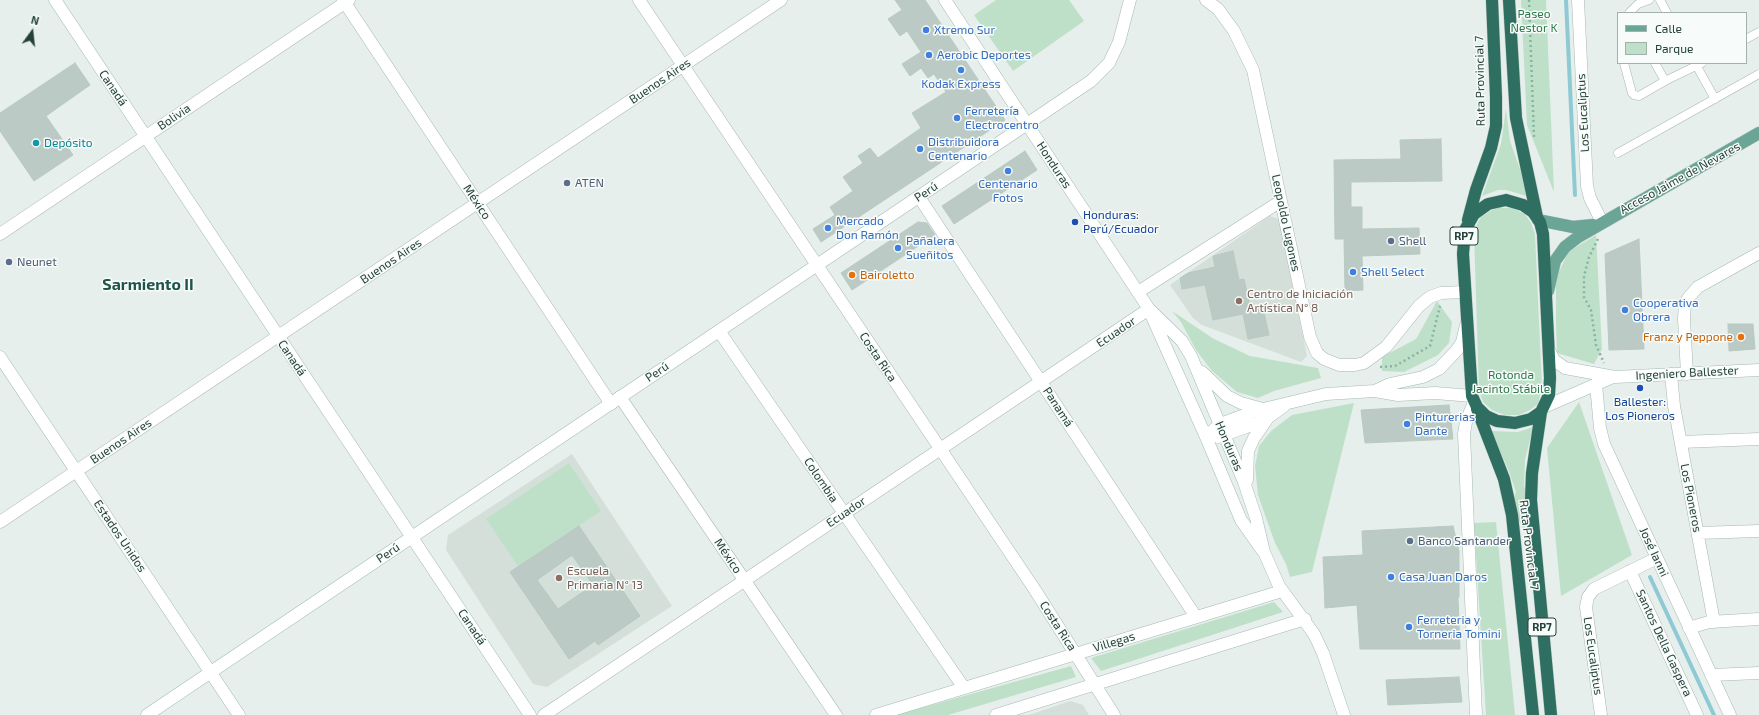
<!DOCTYPE html>
<html>
<head>
<meta charset="utf-8">
<style>
  body { margin:0 }
  #map { position:relative; width:1759px; height:715px; overflow:hidden; background:#e6efeb; font-family:"Exo 2",sans-serif }
  canvas { display:block }
  .legend { position:absolute; left:1617px; top:12px; width:130px; height:52px; box-sizing:border-box; background:#f7fbf9; border:1px solid #a3b1ad; margin:0; padding:5px 7px; list-style:none; font-size:12px; color:#24423a }
  .legend li { display:flex; align-items:center; gap:8px; height:20px }
  .legend b { width:20px; border:1px solid #a3b1ad }
  .north { position:absolute; left:12px; top:12px; width:40px; height:40px; -webkit-text-stroke:3px #f7fbf9; paint-order:stroke; rotate:15deg; font-size:11px; font-weight:700; line-height:16px; text-align:center; color:#24423a }
  .north::after { content:''; display:block; margin:auto; width:14px; height:18px; background:#24423a; clip-path:polygon(50% 0,100% 100%,50% 72%,0 100%) }
</style>
</head>
<body>
<div id="map">
<canvas width="1759" height="715"></canvas>
<ul class="legend">
<li><b style="height:5px;background:#6aa596"></b>Calle</li>
<li><b style="height:11px;background:#bfe0c8"></b>Parque</li>
</ul>
<div class="north">N</div>
</div>
<script>
const c = document.querySelector('canvas').getContext('2d');
c.lineJoin = 'round';
function paint(path, color) { c.fillStyle = color; c.fill(path, 'evenodd'); }
const poly = rows => new Path2D(rows.map(r => 'M' + r).join(''));
function trace(path, color, width, dash) { c.strokeStyle = color; c.lineWidth = width; c.lineCap = dash ? 'butt' : 'round'; c.setLineDash(dash || []); c.stroke(path); }
function write(font, color, halo, rows, align = 'center') {
  c.font = font + ' "Exo 2",sans-serif'; c.lineWidth = 3; c.setLineDash([]); c.textBaseline = 'middle'; c.strokeStyle = halo; c.fillStyle = color; for (const [text, x, y, turn = 0] of rows) {
    c.save(); c.translate(x, y); c.rotate((+turn || 0) * Math.PI / 180); c.textAlign = isNaN(turn) ? turn : align; if (halo) c.strokeText(text, 0, 0); c.fillText(text, 0, 0); c.restore();
  }
}
const built = poly([
  [1270,216,1279,219,1307,356,1301,362,1202,325,1193,318,1170,285],
  [572,454,672,606,547,687,533,684,446,550,448,535],
  [1070,701,1083,705,1089,715,1029,715]
]);
const green = poly([
  [996,0,1069,0,1084,21,1013,71,974,15],
  [1521,0,1546,0,1554,192,1527,125],
  [1506,109,1510,141,1530,197,1506,190,1498,190,1482,196,1501,144],
  [1498,208,1512,208,1525,214,1531,223,1535,234,1542,388,1538,404,1530,410,1519,415,1505,415,1492,410,1483,402,1479,391,1474,233,1478,222,1481,217,1492,210],
  [1596,235,1602,349,1594,364,1557,353,1556,323,1556,279,1568,252],
  [1437,301,1452,322,1449,343,1438,355,1404,372,1382,371,1382,357,1416,339],
  [1172,311,1214,339,1250,356,1318,368,1321,378,1274,391,1258,398,1237,392,1212,371,1196,350,1181,322],
  [1579,402,1632,555,1561,596,1547,448],
  [1354,403,1312,572,1290,577,1286,564,1275,543,1258,495,1255,466,1259,446,1271,431,1292,415],
  [1533,427,1525,460,1524,486,1531,502,1524,530,1511,506,1516,492,1508,469,1491,431,1518,432],
  [569,463,601,511,518,566,486,519],
  [1496,522,1515,715,1486,715,1474,523],
  [1274,602,1283,612,1101,671,1091,658],
  [1071,666,1076,677,948,715,896,715]
]);
const stream = poly([
  [1566,0,1575,195],
  [1650,577,1714,715]
]);
const building = poly([
  [895,0,925,0,1005,120,821,242,813,229,835,215,830,207,853,191,843,177,863,163,858,156,870,148,878,158,921,128,912,113,946,92,934,74,928,78,921,68,910,76,902,64,921,52,907,31,900,36,888,19,902,10,895,0],
  [75,63,90,85,46,116,73,155,34,181,0,131,0,113,75,63],
  [1441,139,1442,181,1351,182,1351,207,1362,207,1362,229,1419,228,1420,254,1362,256,1363,290,1345,291,1344,239,1335,239,1334,160,1401,159,1400,140,1441,139],
  [1025,151,1037,170,954,224,942,206,1025,151],
  [918,222,927,223,935,235,852,290,841,273,918,222],
  [1639,239,1644,349,1609,350,1605,254,1639,239],
  [1233,251,1239,280,1244,279,1251,311,1263,308,1269,335,1248,339,1243,314,1213,320,1205,285,1182,289,1180,278,1188,273,1215,267,1213,256,1233,251],
  [1728,324,1753,324,1755,349,1729,351,1728,324],
  [1449,405,1453,439,1365,443,1361,410,1449,405],
  [579,526,640,616,598,645,595,641,569,659,510,572,579,526],
  [572,555,593,585,558,609,537,580,572,555],
  [1453,526,1459,551,1459,597,1458,598,1460,649,1360,649,1357,605,1325,608,1323,557,1363,555,1362,531,1453,526],
  [1459,677,1462,702,1388,705,1386,680,1459,677]
]);
const path = poly([
  [1529,0,1534,137],
  [1598,239,1589,257,1584,276,1584,297,1591,310,1596,345,1604,363],
  [1380,367,1395,366,1430,346,1440,306]
]);
const lane = poly([
  [1660,0,1667,13],
  [1629,13,1638,4,1649,0],
  [1746,39,1759,32],
  [1624,63,1632,93,1634,95,1639,96,1665,81],
  [1655,63,1665,81,1702,63],
  [1695,63,1715,99],
  [1618,153,1759,74]
]);
const street = poly([
  [343,0,611,404],
  [639,0,1035,590,1114,715],
  [1206,0,1218,9,1234,31,1253,70,1310,337,1317,353,1324,359,1339,365,1355,365,1364,363,1386,347,1419,306,1430,297,1441,293,1465,292],
  [1578,0,1587,186,1590,198,1602,222],
  [1027,124,1091,81,1109,63,1119,42,1130,0],
  [919,197,1196,617],
  [0,234,349,0],
  [1138,292,1281,201],
  [719,331,964,688],
  [0,357,239,715],
  [1671,374,1674,406,1714,622],
  [1687,374,1684,319,1685,303,1689,297,1698,287,1759,253],
  [1596,384,1600,428,1604,444,1730,715],
  [620,397,836,715],
  [1681,442,1759,439],
  [0,522,781,0],
  [1698,533,1759,531],
  [1630,571,1697,715],
  [1689,628,1709,622,1759,619],
  [1711,675,1759,673],
  [544,715,1149,309],
  [876,715,1282,591],
  [996,715,1305,619],
  [1601,715,1586,607,1588,597,1594,589,1657,558]
]);
const secondary = poly([
  [55,0,530,715],
  [945,0,1149,309,1182,341,1191,356,1244,482,1256,518,1264,552,1279,586,1314,634,1323,653,1344,715],
  [1150,312,1206,437,1241,520,1262,550],
  [1549,350,1554,360,1565,368,1615,377,1759,370],
  [1202,372,1227,396,1241,403,1263,409],
  [1375,391,1390,384,1423,377,1439,369,1457,350,1462,342,1466,325],
  [1474,402,1466,422,1464,434,1476,715],
  [1544,407,1613,377],
  [1206,437,1220,424,1255,411,1326,394,1375,391,1398,395,1435,393,1472,396],
  [1218,437,1263,421,1284,406],
  [1247,480,1248,451,1254,438,1267,419],
  [147,715,1027,124]
]);
const primary = poly([
  [1538,220,1573,227,1593,225],
  [1548,291,1555,261,1565,247,1578,237,1759,133]
]);
const highway = poly([
  [1509,0,1516,118,1537,217],
  [1506,200,1523,205,1533,212,1540,222,1543,234,1550,378,1549,395,1541,412,1531,419,1515,423,1497,421,1486,416,1477,407,1472,396,1463,254,1465,230,1474,214,1488,204,1506,200],
  [1468,220,1476,190,1491,148,1496,126,1496,97,1492,0],
  [1477,409,1504,479,1512,515,1533,715],
  [1541,412,1532,473,1531,500,1551,715]
]);
const markers = [
  [926,30,4,"#3f7fe0"],
  [929,55,4,"#3f7fe0"],
  [961,70,4,"#3f7fe0"],
  [957,118,4,"#3f7fe0"],
  [36,143,4,"#0f9aa8"],
  [920,149,4,"#3f7fe0"],
  [1008,171,4,"#3f7fe0"],
  [567,183,4,"#5c6f8a"],
  [1075,222,4,"#1a4fb4"],
  [828,228,4,"#3f7fe0"],
  [1391,241,4,"#5c6f8a"],
  [898,248,4,"#3f7fe0"],
  [9,262,4,"#5c6f8a"],
  [1353,272,4,"#3f7fe0"],
  [852,275,4,"#e8710a"],
  [1239,301,4,"#8d6e63"],
  [1625,310,4,"#3f7fe0"],
  [1741,337,4,"#e8710a"],
  [1640,388,4,"#1a4fb4"],
  [1407,424,4,"#3f7fe0"],
  [1410,541,4,"#5c6f8a"],
  [1391,577,4,"#3f7fe0"],
  [559,578,4,"#8d6e63"],
  [1409,627,4,"#3f7fe0"]
];
const shields = [
  [1464,236,28],
  [1542,627,28]
];
const shieldNames = [
  ["RP7",1464,236],
  ["RP7",1542,627]
];
const parkNames = [
  ["Paseo",1534,14],
  ["Nestor K",1534,28],
  ["Rotonda",1511,375],
  ["Jacinto Stábile",1511,389]
];
const shopNames = [
  ["Xtremo Sur",934,30],
  ["Aerobic Deportes",937,55],
  ["Kodak Express",961,84,"center"],
  ["Ferretería",965,111],
  ["Electrocentro",965,125],
  ["Distribuidora",928,142],
  ["Centenario",928,156],
  ["Centenario",1008,184,"center"],
  ["Fotos",1008,198,"center"],
  ["Mercado",836,221],
  ["Don Ramón",836,235],
  ["Pañalera",906,241],
  ["Sueñitos",906,255],
  ["Shell Select",1361,272],
  ["Cooperativa",1633,303],
  ["Obrera",1633,317],
  ["Pinturerias",1415,417],
  ["Dante",1415,431],
  ["Casa Juan Daros",1399,577],
  ["Ferreteria y",1417,620],
  ["Torneria Tomini",1417,634]
];
const streetNames = [
  ["Buenos Aires",660,81,-34],
  ["Ruta Provincial 7",1480,81,-91],
  ["Canadá",113,88,56],
  ["Los Eucaliptus",1583,113,-93],
  ["Bolivia",174,117,-34],
  ["Honduras",1054,165,57],
  ["Acceso Jaime de Nevares",1680,178,-29],
  ["Perú",926,192,-34],
  ["México",477,202,56],
  ["Leopoldo Lugones",1286,223,78],
  ["Buenos Aires",391,261,-34],
  ["Ecuador",1116,332,-34],
  ["Costa Rica",878,357,56],
  ["Canadá",292,358,56],
  ["Perú",657,372,-34],
  ["Ingeniero Ballester",1687,373,-3],
  ["Panamá",1058,407,57],
  ["Buenos Aires",121,441,-34],
  ["Honduras",1229,446,67],
  ["Colombia",821,480,56],
  ["Los Pioneros",1691,498,79],
  ["Ecuador",846,512,-34],
  ["Estados Unidos",120,536,56],
  ["Ruta Provincial 7",1529,545,83],
  ["José Ianni",1654,552,65],
  ["Perú",388,553,-34],
  ["México",728,556,56],
  ["Costa Rica",1058,626,57],
  ["Canadá",472,627,56],
  ["Villegas",1114,642,-17],
  ["Santos Della Gaspera",1664,643,65],
  ["Los Eucaliptus",1593,656,82]
];
const cultureNames = [
  ["Depósito",44,143]
];
const serviceNames = [
  ["ATEN",575,183],
  ["Shell",1399,241],
  ["Neunet",17,262],
  ["Banco Santander",1418,541]
];
const transitNames = [
  ["Honduras:",1083,215],
  ["Perú/Ecuador",1083,229],
  ["Ballester:",1640,402,"center"],
  ["Los Pioneros",1640,416,"center"]
];
const foodNames = [
  ["Bairoletto",860,275],
  ["Franz y Peppone",1733,337,"right"]
];
const educationNames = [
  ["Centro de Iniciación",1247,294],
  ["Artística N° 8",1247,308],
  ["Escuela",567,571],
  ["Primaria N° 13",567,585]
];
const districtNames = [
  ["Sarmiento II",148,285]
];
paint(built, '#d4dfda');
paint(green, '#bfe0c8');
trace(stream, '#8ec9d4', 4);
paint(building, '#bbcac4');
trace(building, '#b8c9c2', 1);
trace(lane, '#a8b8b2', 9);
trace(street, '#a8b8b2', 13);
trace(secondary, '#a4bbb3', 13);
trace(primary, '#c2cac8', 13);
trace(highway, '#c2cac8', 13);
trace(path, '#86b3a5', 2.5, [2, 3]);
trace(lane, '#fff', 8);
trace(street, '#fff', 12);
trace(secondary, '#fff', 12);
trace(primary, '#6aa596', 12);
trace(highway, '#2f6f62', 12);
for (const [x, y, r, color] of markers) { const dot = new Path2D(); dot.arc(x, y, r, 0, 2 * Math.PI); c.fillStyle = color; c.fill(dot); trace(dot, '#f7fbf9', 1.5); }
for (const [x, y, w] of shields) { const box = new Path2D(); box.roundRect(x - w / 2, y - 9, w, 18, 3); c.fillStyle = '#f7fbf9'; c.fill(box); trace(box, '#24423a', 1); }
write('bold 11px', '#24423a', null, shieldNames);
write('12px', '#2d7a4b', '#f7fbf9', parkNames);
write('12px', '#366cbe', '#f7fbf9', shopNames, 'left');
write('12px', '#24423a', '#f7fbf9', streetNames);
write('12px', '#0d838f', '#f7fbf9', cultureNames, 'left');
write('12px', '#4e5e75', '#f7fbf9', serviceNames, 'left');
write('12px', '#164399', '#f7fbf9', transitNames, 'left');
write('12px', '#c56008', '#f7fbf9', foodNames, 'left');
write('12px', '#785e54', '#f7fbf9', educationNames, 'left');
write('bold 16px', '#1f5548', '#f7fbf9', districtNames);
</script>
</body>
</html>
